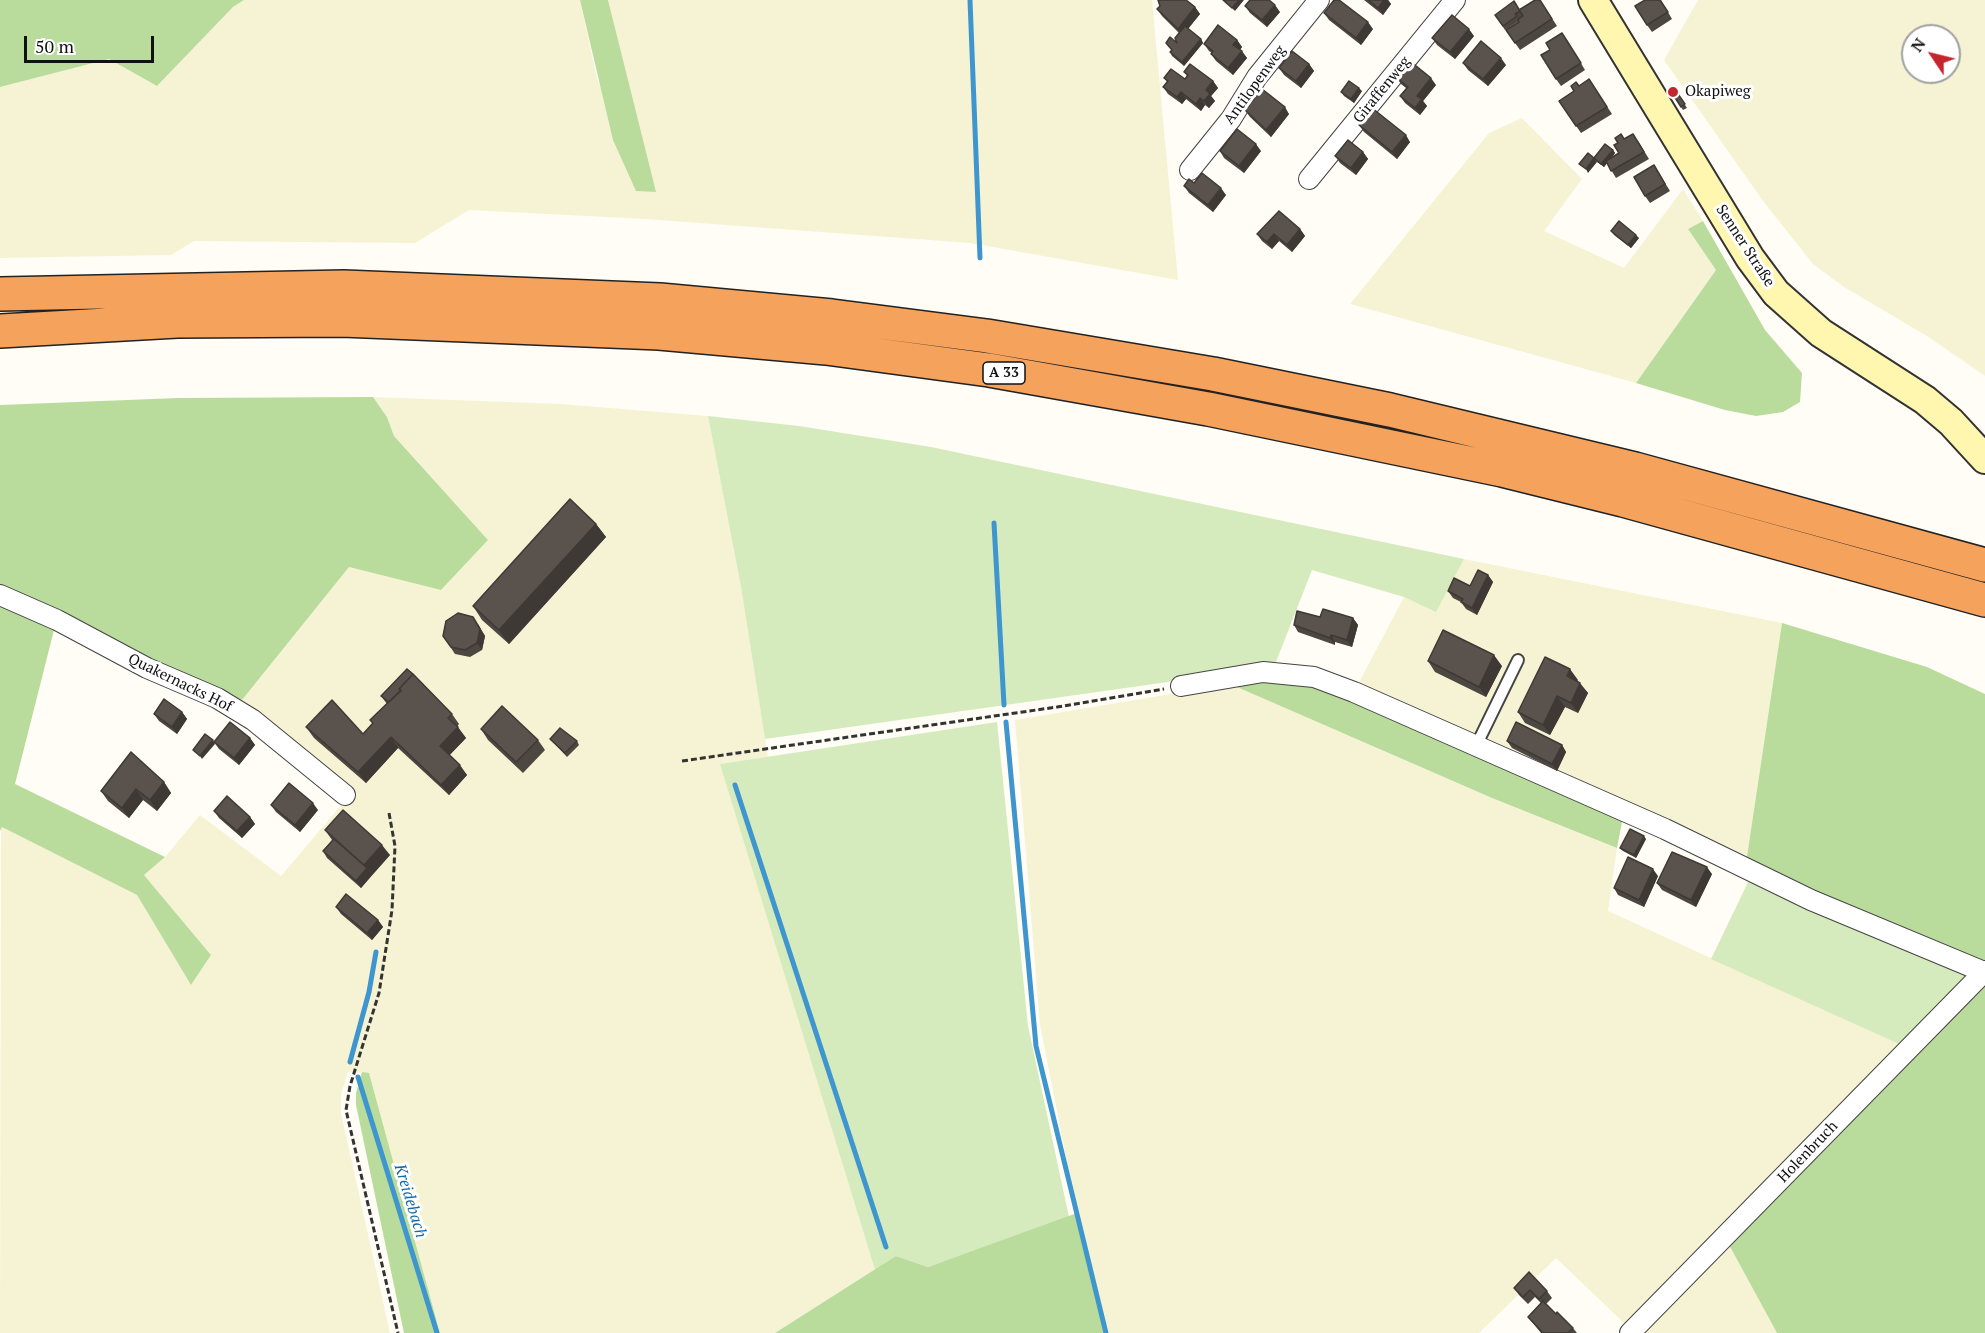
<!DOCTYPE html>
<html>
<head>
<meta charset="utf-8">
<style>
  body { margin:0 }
  #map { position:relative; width:1985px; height:1333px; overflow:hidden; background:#fffdf5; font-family:"PT Serif",serif }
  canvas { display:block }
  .north { position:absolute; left:1901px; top:24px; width:60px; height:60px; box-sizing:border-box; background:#fff; border:2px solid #a0a0a0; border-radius:50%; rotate:305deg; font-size:16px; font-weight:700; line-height:24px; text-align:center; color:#111 }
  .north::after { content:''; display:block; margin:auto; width:21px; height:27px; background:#c4262e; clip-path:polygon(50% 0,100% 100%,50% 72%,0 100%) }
  .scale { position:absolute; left:24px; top:36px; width:130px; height:27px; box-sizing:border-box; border:3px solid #111; border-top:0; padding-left:8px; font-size:18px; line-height:21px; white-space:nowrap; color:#111; -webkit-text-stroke:4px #fff; paint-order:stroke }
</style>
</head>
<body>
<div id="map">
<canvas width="1985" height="1333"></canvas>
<div class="north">N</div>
<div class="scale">50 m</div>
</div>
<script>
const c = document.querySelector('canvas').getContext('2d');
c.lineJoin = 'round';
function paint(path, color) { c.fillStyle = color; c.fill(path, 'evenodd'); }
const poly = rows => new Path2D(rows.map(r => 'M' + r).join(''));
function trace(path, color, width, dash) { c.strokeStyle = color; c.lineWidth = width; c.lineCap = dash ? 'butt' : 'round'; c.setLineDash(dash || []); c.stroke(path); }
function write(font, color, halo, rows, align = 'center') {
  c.font = font + ' "PT Serif",serif'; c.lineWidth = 6; c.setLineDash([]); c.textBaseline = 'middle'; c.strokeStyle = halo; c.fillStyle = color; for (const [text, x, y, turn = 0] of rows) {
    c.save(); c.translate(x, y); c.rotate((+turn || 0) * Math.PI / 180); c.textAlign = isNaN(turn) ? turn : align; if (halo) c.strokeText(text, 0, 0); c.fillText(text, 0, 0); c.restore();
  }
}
const farmland = poly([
  [244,0,580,0,597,79,655,191,608,0,1152,0,1178,280,970,243,645,219,469,210,415,243,194,241,171,255,0,258,0,87,109,59,157,86,233,7],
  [1698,0,1985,0,1985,376,1927,336,1844,287,1813,264,1763,201,1664,60],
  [1913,36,1949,36,1949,72,1913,72],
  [1522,118,1582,179,1544,231,1624,268,1683,189,1703,221,1688,229,1716,270,1636,383,1350,304,1489,133],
  [373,397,561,404,708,416,741,587,768,757,721,764,875,1270,775,1333,440,1333,369,1073,348,1072,341,1094,341,1113,390,1333,0,1333,1,826,137,895,191,985,211,955,144,875,165,857,200,815,281,876,343,803,242,700,349,567,441,590,488,540,394,436,387,417],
  [1464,559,1782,623,1746,863,1356,688,1404,597,1436,611],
  [1230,684,1492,798,1617,848,1608,911,1901,1045,1625,1324,1556,1258,1479,1333,1104,1333,1077,1213,1040,1025,1015,720],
  [1728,1243,1777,1333,1639,1333]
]);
const green = poly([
  [708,416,799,426,931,447,1464,559,1436,612,1404,597,1312,570,1274,667,765,739,741,587],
  [997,722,1028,1026,1069,1217,928,1267,896,1256,875,1270,720,764],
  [1751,876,1973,972,1901,1045,1711,959]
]);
const forest = poly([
  [0,0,244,0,233,7,157,86,109,59,0,87],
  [580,0,608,0,656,192,636,191,613,140],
  [1703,221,1765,330,1802,373,1800,402,1783,412,1756,416,1725,410,1636,383,1716,270,1688,229],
  [373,397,387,417,394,436,488,540,441,590,349,567,242,700,152,663,63,615,54,630,15,784,165,857,144,875,211,955,191,985,137,895,2,827,0,831,0,405,178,398],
  [1782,623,1927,667,1985,694,1985,963,1746,863],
  [1265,677,1314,682,1623,817,1617,848,1492,798,1230,684],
  [1985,986,1985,1333,1777,1333,1728,1243],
  [362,1072,369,1073,440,1333,404,1333,356,1105,356,1093],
  [1077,1213,1104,1333,775,1333,896,1256,928,1267]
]);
const stream = poly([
  [970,0,980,258],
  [994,523,1004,705],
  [1006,722,1036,1046,1106,1333],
  [735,785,886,1247],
  [350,1062,369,992,376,952],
  [358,1077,437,1333]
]);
const path = poly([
  [682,761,1057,707,1164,689],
  [389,813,395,846,392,910,379,993,350,1086,346,1110,398,1333]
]);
const lane = poly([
  [1476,746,1518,660]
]);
const street = poly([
  [1190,170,1231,119,1257,77,1319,0],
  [1309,179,1455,0],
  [0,595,57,620,147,668,217,698,253,720,345,795],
  [1181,686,1263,672,1314,677,1354,692,1665,829,1811,900,1984,972],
  [1630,1333,1985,971]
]);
const secondary = poly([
  [1593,0,1750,258,1776,293,1821,333,1925,400,1951,422,1985,459]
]);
const highway = poly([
  [0,294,344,287,660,300,832,316,987,336,1213,374,1390,410,1635,469,1985,565],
  [0,331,177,321,342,320,659,333,826,348,989,370,1208,409,1502,470,1623,500,1985,600]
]);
const wall = poly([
  [1364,0,1388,0,1391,4,1383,15],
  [1540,0,1557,26,1520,50,1506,30,1519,22,1519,21,1505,30,1495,15,1520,9],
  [1661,0,1672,19,1652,32,1647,25],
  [1189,2,1195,7,1200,14,1188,29,1201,39,1203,43,1184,66,1172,56,1170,52,1177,43,1179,33,1162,16,1157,9],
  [1245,6,1280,12,1267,27,1250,13],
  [1324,13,1373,29,1361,45,1329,20],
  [1474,36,1455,59,1437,45,1432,38],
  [1237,40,1242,47,1240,50,1247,58,1233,75,1216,61,1211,54,1212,53,1209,51,1204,44],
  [1567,40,1585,70,1561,86,1556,79],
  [1463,63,1506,65,1488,86,1468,70],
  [1309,64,1314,71,1301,88,1284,75,1279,68],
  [1184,72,1213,81,1218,88,1211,96,1215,101,1209,108,1205,105,1201,111,1186,99,1182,104,1168,94,1163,87,1167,82,1164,78,1185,79,1187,76],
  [1396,77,1436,85,1423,101,1427,106,1420,115,1405,103,1400,96,1406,88,1401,84],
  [1589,79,1612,114,1581,133,1559,101,1574,91,1579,86],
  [1362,91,1354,103,1344,96,1341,92],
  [1678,94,1687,108,1683,110,1674,96],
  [1245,110,1289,114,1271,137,1250,117],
  [1359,125,1410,142,1397,159,1364,132],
  [1624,139,1638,141,1649,159,1616,178,1607,163,1604,167,1597,162,1594,158,1613,150,1615,153,1612,157,1619,153],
  [1220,151,1261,151,1244,173,1224,158],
  [1363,152,1368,159,1356,175,1340,163,1335,156],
  [1654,165,1670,191,1650,203,1645,196],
  [1194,183,1226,195,1213,212,1189,193,1184,186],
  [1300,229,1305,236,1292,252,1279,241,1272,249,1262,241,1257,234],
  [1611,231,1639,238,1631,248,1614,235],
  [596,524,606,537,509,644,482,620,473,606],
  [1488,575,1493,582,1477,615,1466,609,1461,602,1453,598,1448,591,1470,586],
  [1320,617,1353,618,1358,625,1352,647,1335,642,1335,645,1298,632,1294,625],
  [478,624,485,636,482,650,470,657,455,654,443,636],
  [1428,661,1502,666,1486,697,1435,672],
  [1578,680,1577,681,1588,693,1578,713,1565,707,1550,735,1525,723,1518,712],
  [381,696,452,714,459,724,457,727,466,738,449,755,467,775,449,795,398,748,366,783,314,738,306,727,363,734,373,724,370,720,387,704],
  [182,712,187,719,177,734,159,721,154,714],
  [481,729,538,740,545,750,523,773,488,740],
  [250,738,255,745,239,765,219,749,214,742],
  [550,739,577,741,579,745,567,757],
  [1507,741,1562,745,1566,752,1557,771,1512,748],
  [164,782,171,793,157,811,143,800,129,818,108,801,101,791],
  [271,805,318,810,300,832,276,812],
  [214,811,250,817,255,824,242,838,219,818],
  [325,830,390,855,361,888,327,858,323,851,332,840],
  [1646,839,1636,858,1623,851,1620,848],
  [1712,874,1696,907,1662,890,1657,883],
  [1658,876,1644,907,1618,895,1614,888],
  [336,907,378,920,383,927,372,940,341,914],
  [1514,1288,1547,1291,1552,1298,1546,1304,1556,1314,1573,1328,1577,1333,1541,1333,1528,1317,1541,1303,1535,1297,1528,1304,1519,1295]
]);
const shadedWall = poly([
  [1239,0,1244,0,1235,11,1232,8],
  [1384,0,1388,0,1391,4,1383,15,1378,8],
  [1275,5,1280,12,1267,27,1262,20],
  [1195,7,1200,14,1182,36,1178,29],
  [1368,22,1373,29,1361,45,1356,38],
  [1469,29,1474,36,1455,59,1450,52],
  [1201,39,1203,43,1184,66,1182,62],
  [1237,40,1242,47,1238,52,1233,45],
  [1242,51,1247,58,1233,75,1228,68],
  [1501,58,1506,65,1488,86,1483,79],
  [1309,64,1314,71,1301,88,1296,81],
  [1431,78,1436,85,1423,101,1427,106,1420,115,1415,108,1417,96],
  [1213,81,1218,88,1211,96,1215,101,1209,108,1204,101,1206,90],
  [1359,88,1362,91,1354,103,1351,99],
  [1181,92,1186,99,1182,104,1177,97],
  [1200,98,1205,105,1201,111,1196,104],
  [1285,107,1289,114,1271,137,1266,130],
  [1406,135,1410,142,1397,159,1392,152],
  [1256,144,1261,151,1244,173,1239,166],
  [1613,150,1615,153,1604,167,1601,164],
  [1363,152,1368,159,1356,175,1351,168],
  [1594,158,1597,162,1588,173,1586,169],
  [1221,188,1226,195,1213,212,1208,205],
  [1300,229,1305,236,1292,252,1287,245],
  [1274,234,1279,241,1272,249,1267,242],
  [1636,235,1639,238,1631,248,1628,245],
  [596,524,606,537,509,644,499,630],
  [1488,575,1493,582,1477,615,1472,608],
  [473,617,485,636,482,650,477,643],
  [1353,618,1358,625,1352,647,1347,640],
  [1331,635,1335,642,1335,645,1330,638],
  [1494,655,1502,666,1486,697,1479,687],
  [1570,669,1578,680,1574,687,1567,676],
  [1580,683,1588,693,1578,713,1571,703],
  [1557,696,1565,707,1550,735,1543,725],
  [182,712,187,719,177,734,172,727],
  [458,727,466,738,448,757,440,746],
  [391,737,398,748,366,783,358,772],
  [250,738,255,745,239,765,234,758],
  [213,740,215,744,202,759,200,756],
  [1562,745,1566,752,1557,771,1552,764],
  [460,765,467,775,449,795,441,785],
  [164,782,171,793,157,811,150,800],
  [136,789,143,800,129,818,122,808],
  [313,803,318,810,300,832,295,825],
  [250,817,255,824,242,838,237,831],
  [1644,836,1646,839,1636,858,1634,855],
  [382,845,390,855,372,875,364,865],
  [1707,867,1712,874,1696,907,1691,900],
  [367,868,372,875,361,888,356,881],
  [1653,869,1658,876,1644,907,1639,900],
  [378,920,383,927,372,940,367,933]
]);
const building = poly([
  [1158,0,1186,0,1195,7,1178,29,1157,9,1160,6,1158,0],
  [1223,0,1239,0,1232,8,1223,0],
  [1250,0,1269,0,1275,5,1262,20,1245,6,1250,0],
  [1334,0,1339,0,1368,22,1356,38,1324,13,1334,0],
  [1368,0,1384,0,1378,8,1368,0],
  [1535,0,1540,0,1552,19,1515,43,1506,30,1519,22,1518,19,1523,16,1519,10,1535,0],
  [1645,0,1660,0,1668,12,1647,25,1635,6,1645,0],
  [1514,1,1520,11,1515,14,1517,16,1503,26,1495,15,1514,1],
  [1452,15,1469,29,1450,52,1432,38,1452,15],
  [1218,25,1237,40,1233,45,1242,51,1228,68,1211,54,1213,51,1204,44,1218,25],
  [1185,26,1201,39,1182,62,1170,52,1172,50,1166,43,1170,37,1177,43,1175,38,1185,26],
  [1562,33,1581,63,1556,79,1541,55,1550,50,1546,43,1562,33],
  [1481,41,1501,58,1483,79,1463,63,1481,41],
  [1292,51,1309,64,1296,81,1279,68,1292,51],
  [1410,61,1431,78,1417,96,1422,99,1415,108,1400,96,1408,87,1396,77,1410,61],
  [1190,64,1213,81,1206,90,1210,94,1204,101,1200,98,1196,104,1181,92,1177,97,1163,87,1168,81,1164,78,1171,69,1185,79,1188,75,1184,72,1190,64],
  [1589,79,1607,107,1576,126,1559,101,1574,91,1571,86,1576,82,1579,86,1589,79],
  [1349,81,1359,88,1351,99,1341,92,1349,81],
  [1262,89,1285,107,1266,130,1245,110,1262,89],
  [1678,94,1685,104,1681,107,1674,96,1678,94],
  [1372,108,1406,135,1392,152,1359,125,1372,108],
  [1237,129,1256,144,1239,166,1220,151,1237,129],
  [1621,134,1624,139,1633,134,1644,152,1611,171,1606,161,1619,153,1614,145,1618,143,1615,138,1621,134],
  [1348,140,1363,152,1351,168,1335,156,1348,140],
  [1605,144,1613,150,1601,164,1594,158,1605,144],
  [1588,153,1594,158,1586,169,1579,164,1588,153],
  [1654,165,1665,184,1645,196,1634,177,1654,165],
  [1202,173,1221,188,1208,205,1184,186,1189,179,1194,183,1202,173],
  [1279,211,1300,229,1287,245,1274,234,1267,242,1257,234,1279,211],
  [1619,221,1636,235,1628,245,1611,231,1619,221],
  [570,499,596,524,499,630,473,606,570,499],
  [1478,570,1488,575,1472,608,1461,602,1463,599,1448,591,1454,578,1470,586,1478,570],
  [1323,609,1353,618,1347,640,1331,635,1330,638,1294,625,1297,611,1320,617,1323,609],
  [458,613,473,617,480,629,477,643,465,650,451,647,443,636,446,621,458,613],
  [1443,630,1494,655,1479,687,1428,661,1443,630],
  [1545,657,1570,669,1567,676,1580,683,1571,703,1557,696,1543,725,1518,712,1545,657],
  [407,669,413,674,399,689,401,691,389,702,381,696,407,669],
  [413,674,452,714,448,718,458,727,440,746,460,765,441,785,391,737,358,772,306,727,332,700,363,734,373,723,370,720,401,690,399,689,413,674],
  [164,699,182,712,172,727,154,714,164,699],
  [502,706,538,740,516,762,481,729,502,706],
  [230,722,250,738,234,758,214,742,230,722],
  [1516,722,1562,745,1552,764,1507,741,1516,722],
  [560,728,577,741,565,753,550,739,560,728],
  [205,734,213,740,200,756,193,750,205,734],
  [131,752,164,782,150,800,136,789,122,808,101,791,131,752],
  [289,783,313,803,295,825,271,805,289,783],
  [227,796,250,817,237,831,214,811,227,796],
  [343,810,382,845,364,865,325,830,343,810],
  [1630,829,1644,836,1634,855,1620,848,1630,829],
  [334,839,367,868,356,881,323,851,334,839],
  [1672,852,1707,867,1691,900,1657,883,1672,852],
  [1628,857,1653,869,1639,900,1614,888,1628,857],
  [346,894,378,920,367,933,336,907,346,894],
  [1529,1272,1547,1291,1539,1299,1530,1290,1523,1297,1514,1288,1529,1272],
  [1543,1301,1556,1314,1557,1312,1573,1328,1568,1333,1543,1333,1528,1317,1543,1301]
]);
const markers = [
  [1673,92,6,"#c4262e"]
];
const shields = [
  [1004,373,42]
];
const shieldNames = [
  ["A 33",1004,373]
];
const streetNames = [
  ["Antilopenweg",1255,85,-54],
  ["Giraffenweg",1382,90,-51],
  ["Senner Straße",1745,246,57],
  ["Quakernacks Hof",180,683,26],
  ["Holenbruch",1808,1152,-46]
];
const poiNames = [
  ["Okapiweg",1685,92]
];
const waterNames = [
  ["Kreidebach",410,1201,73]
];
paint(farmland, '#f6f3d4');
paint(green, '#d5ebbd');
paint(forest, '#b9dc9c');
trace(stream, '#3f96cf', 5);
trace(lane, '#444', 14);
trace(street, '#444', 22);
trace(secondary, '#333', 32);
trace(highway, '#222', 36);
trace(path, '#333', 3, [6, 3]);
trace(lane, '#fff', 10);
trace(street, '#fff', 20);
trace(secondary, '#fff6b0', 28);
trace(highway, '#f5a25d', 33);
paint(wall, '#4d4742');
paint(shadedWall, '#3f3936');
paint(building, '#5a524d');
trace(building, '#3f3936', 1.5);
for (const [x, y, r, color] of markers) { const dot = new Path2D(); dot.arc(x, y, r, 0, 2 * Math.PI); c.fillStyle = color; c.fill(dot); trace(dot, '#fff', 2); }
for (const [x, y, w] of shields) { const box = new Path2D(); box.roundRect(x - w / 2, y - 11, w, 22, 4.5); c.fillStyle = '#fff'; c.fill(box); trace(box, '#111', 1.5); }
write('bold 14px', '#111', null, shieldNames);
write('15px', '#111', '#fff', streetNames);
write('15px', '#111', '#fff', poiNames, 'left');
write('italic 16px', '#1768a6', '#fff', waterNames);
</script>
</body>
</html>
